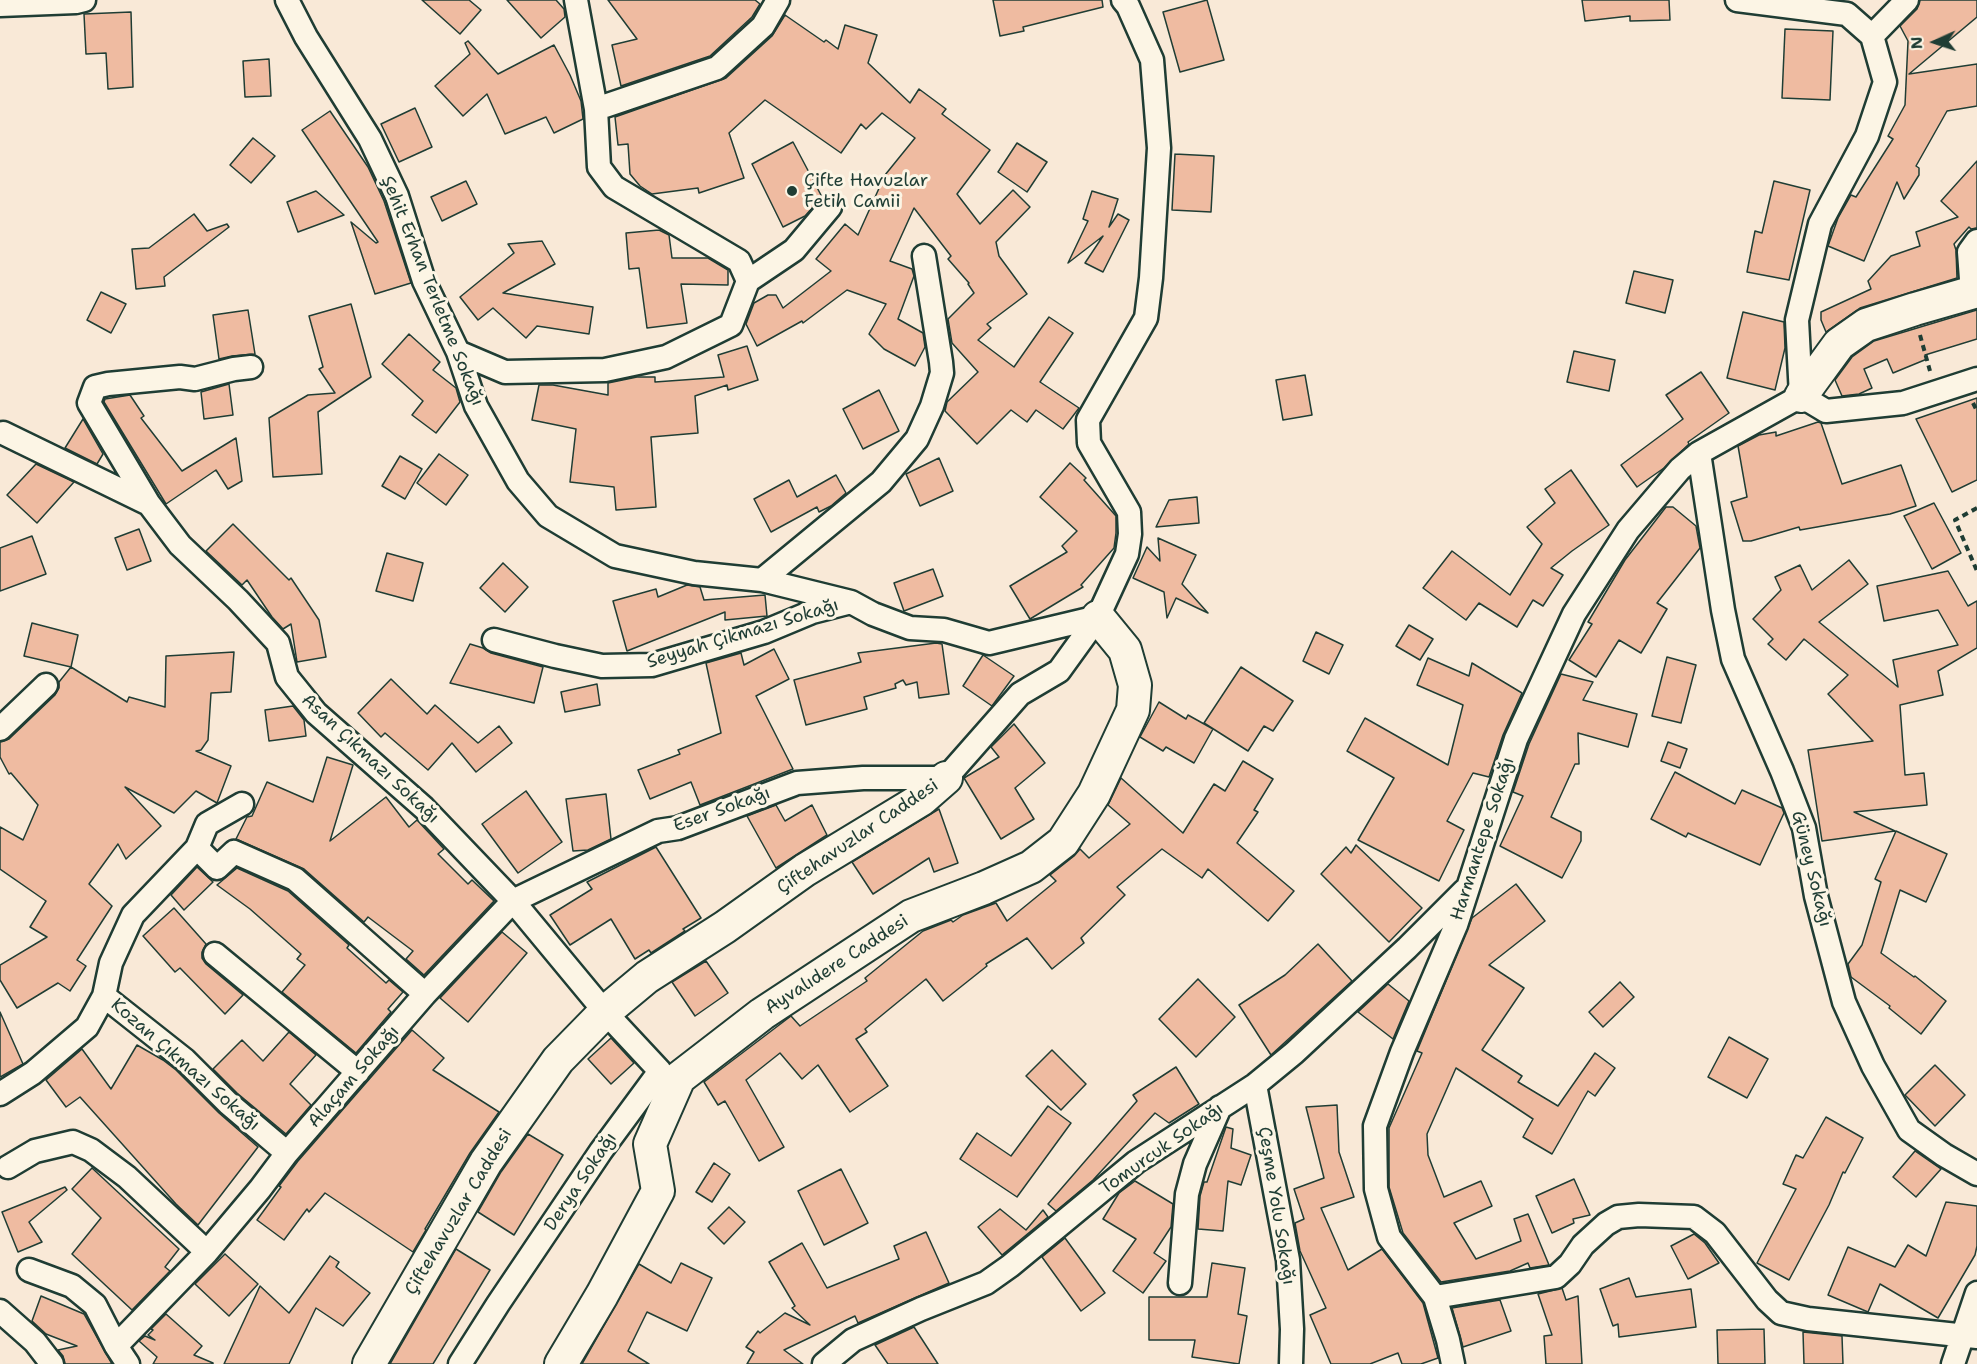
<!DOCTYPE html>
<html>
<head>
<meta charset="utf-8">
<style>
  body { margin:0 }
  #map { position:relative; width:1977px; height:1364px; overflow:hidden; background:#f9e9d7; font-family:"Shantell Sans",sans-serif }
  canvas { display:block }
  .north { position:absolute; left:1905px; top:12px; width:60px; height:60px; -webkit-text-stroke:4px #fcf5e5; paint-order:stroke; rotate:267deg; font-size:16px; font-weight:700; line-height:24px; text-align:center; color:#1f3d34 }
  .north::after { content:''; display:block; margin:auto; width:21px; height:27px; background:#1f3d34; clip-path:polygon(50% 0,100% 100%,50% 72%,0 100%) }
</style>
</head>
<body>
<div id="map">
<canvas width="1977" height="1364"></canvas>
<div class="north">N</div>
</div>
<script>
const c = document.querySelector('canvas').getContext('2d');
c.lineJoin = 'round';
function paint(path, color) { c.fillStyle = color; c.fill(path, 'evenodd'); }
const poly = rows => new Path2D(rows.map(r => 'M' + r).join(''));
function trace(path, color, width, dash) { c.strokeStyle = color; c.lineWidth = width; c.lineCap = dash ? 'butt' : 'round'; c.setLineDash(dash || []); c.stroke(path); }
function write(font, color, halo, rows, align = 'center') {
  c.font = font + ' "Shantell Sans",sans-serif'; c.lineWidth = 6; c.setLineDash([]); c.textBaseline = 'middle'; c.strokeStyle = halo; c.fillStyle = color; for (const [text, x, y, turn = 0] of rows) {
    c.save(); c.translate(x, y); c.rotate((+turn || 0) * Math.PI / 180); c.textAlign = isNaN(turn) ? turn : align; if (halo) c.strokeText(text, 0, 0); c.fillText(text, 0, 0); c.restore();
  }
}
const building = poly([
  [422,0,469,0,481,10,460,34,422,0],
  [507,0,556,0,564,9,565,17,541,38,507,0],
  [608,0,755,0,760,4,752,17,710,56,621,86,612,45,637,39,608,0],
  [993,0,1102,0,1103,7,1023,27,1024,31,1000,36,993,0],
  [1207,0,1224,60,1180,72,1163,12,1207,0],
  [1582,0,1669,0,1670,20,1630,21,1630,16,1585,21,1582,0],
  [1920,0,1977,0,1977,17,1909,74,1977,64,1977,106,1947,111,1916,166,1919,168,1919,175,1904,199,1897,182,1864,261,1828,246,1838,218,1851,195,1856,197,1893,139,1888,136,1905,105,1908,41,1900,26,1917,9,1920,0],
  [131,12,133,87,108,89,106,53,86,54,84,14,131,12],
  [785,15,824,42,826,40,838,49,845,25,877,35,868,63,910,103,919,89,946,109,942,114,990,150,957,194,980,224,1013,190,1030,207,996,242,999,256,1027,294,987,324,991,328,978,340,1014,367,1049,317,1073,333,1040,382,1079,408,1063,429,1036,410,1027,422,1011,410,977,444,945,411,947,402,978,372,952,343,948,319,974,293,968,284,969,283,948,259,951,256,914,208,890,261,912,269,914,276,898,319,923,333,925,347,915,366,884,349,869,334,886,304,847,290,803,323,802,321,757,346,746,324,754,303,768,295,776,295,783,308,831,271,816,259,845,224,858,235,885,175,915,138,882,113,866,129,861,124,841,153,765,100,729,133,744,178,699,193,698,188,652,194,640,186,630,174,628,144,618,145,615,117,726,78,772,36,785,15],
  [1785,29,1833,31,1830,100,1782,98,1785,29],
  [468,41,498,74,554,45,570,75,581,101,583,119,554,133,546,117,505,134,487,94,463,116,435,86,470,54,465,43,468,41],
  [269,59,271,96,245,97,243,61,269,59],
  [415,108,432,147,399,162,381,124,415,108],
  [330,111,368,167,384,201,411,283,375,294,351,222,376,243,378,242,302,130,330,111],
  [253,138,275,156,251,183,230,165,253,138],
  [793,142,822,197,805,216,783,227,752,164,793,142],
  [1017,143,1047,162,1027,192,998,172,1017,143],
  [1175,154,1214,156,1211,212,1172,210,1175,154],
  [1977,161,1977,228,1971,229,1969,227,1954,244,1956,250,1957,278,1860,308,1826,332,1821,320,1821,312,1871,289,1868,281,1891,256,1920,246,1916,232,1958,217,1941,201,1977,161],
  [466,181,477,204,442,221,431,197,466,181],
  [1774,181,1810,190,1789,280,1747,272,1755,231,1762,233,1774,181],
  [316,191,344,215,298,232,287,202,316,191],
  [1092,191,1118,199,1109,227,1118,214,1129,220,1103,272,1085,263,1103,236,1068,263,1088,221,1083,219,1092,191],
  [194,214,207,231,227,224,229,227,164,277,165,286,136,289,132,249,149,248,194,214],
  [659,230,669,235,672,258,708,258,728,270,728,285,681,284,687,323,647,328,639,268,629,269,626,233,659,230],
  [542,241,555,264,503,293,593,307,589,334,537,326,526,338,493,308,478,320,460,297,514,253,508,244,542,241],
  [1634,271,1673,280,1665,313,1626,303,1634,271],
  [101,292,126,304,111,333,87,320,101,292],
  [351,304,371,377,318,412,322,474,273,477,269,418,308,395,335,393,319,369,323,367,309,316,351,304],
  [248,310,255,354,232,356,219,359,213,315,248,310],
  [1977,310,1977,339,1925,355,1927,359,1893,373,1887,359,1864,369,1872,388,1859,394,1842,396,1835,380,1852,357,1874,341,1977,310],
  [1743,312,1784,322,1785,348,1775,390,1727,378,1743,312],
  [409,334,440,362,433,370,456,388,460,402,436,433,412,415,423,401,382,364,409,334],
  [747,346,758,380,728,390,727,385,695,396,698,433,651,437,656,507,616,510,614,487,570,482,576,429,532,420,539,385,553,385,608,395,608,383,637,377,655,377,655,382,724,377,718,355,747,346],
  [1574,351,1615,360,1609,391,1567,382,1574,351],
  [1701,372,1729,413,1688,442,1689,444,1664,468,1637,487,1621,465,1683,419,1666,395,1701,372],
  [1305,375,1312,415,1283,420,1276,380,1305,375],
  [229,384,233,415,204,419,201,392,229,384],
  [879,390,899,431,863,449,843,409,879,390],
  [130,395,144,416,141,418,182,471,236,438,242,481,228,489,216,470,166,504,104,402,105,399,130,395],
  [1977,398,1977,480,1952,492,1916,419,1977,398],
  [83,419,103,454,97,464,65,448,83,419],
  [1818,422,1821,423,1842,484,1901,465,1916,506,1890,514,1800,530,1799,527,1751,541,1743,541,1731,502,1747,497,1738,446,1759,435,1776,432,1776,436,1818,422],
  [439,454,468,475,446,505,417,483,439,454],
  [400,456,422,469,405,499,382,486,400,456],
  [939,458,953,491,920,506,906,474,939,458],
  [1070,463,1086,478,1084,480,1116,516,1116,533,1114,548,1081,585,1083,587,1030,619,1010,586,1067,552,1062,546,1077,531,1040,497,1070,463],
  [36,464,74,482,37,523,7,495,36,464],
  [1571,470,1609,525,1572,551,1551,568,1563,575,1543,606,1533,600,1517,627,1479,603,1466,620,1423,588,1452,551,1510,595,1542,544,1527,527,1555,503,1545,489,1571,470],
  [836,475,846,493,831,506,819,512,817,507,771,532,754,499,789,480,797,497,836,475],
  [1197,497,1199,523,1156,527,1169,500,1197,497],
  [1934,503,1961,553,1932,569,1904,516,1934,503],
  [1666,507,1673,507,1696,526,1700,548,1657,603,1667,609,1641,653,1619,640,1596,677,1569,660,1592,624,1588,622,1625,560,1666,507],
  [233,524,289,580,291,578,319,620,326,657,297,662,291,624,283,629,272,617,247,580,242,585,206,551,233,524],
  [139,529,151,561,127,570,115,538,139,529],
  [32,536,46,574,0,591,0,548,32,536],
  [1158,538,1196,555,1182,584,1208,613,1176,598,1167,618,1164,592,1133,578,1147,547,1160,561,1158,538],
  [387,553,423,563,413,601,376,591,387,553],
  [1849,560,1868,584,1819,622,1898,687,1893,660,1958,645,1938,610,1884,621,1877,586,1948,571,1968,606,1977,601,1977,648,1938,671,1943,695,1900,705,1905,775,1924,773,1927,805,1854,812,1895,831,1822,841,1808,750,1873,741,1828,694,1848,675,1804,639,1786,660,1768,644,1773,639,1753,619,1781,590,1775,577,1800,565,1812,590,1849,560],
  [503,563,528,587,505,612,480,588,503,563],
  [933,569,943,596,904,611,894,583,933,569],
  [687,585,700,587,704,600,765,595,767,616,725,620,725,612,627,651,613,601,656,589,658,597,687,585],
  [32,623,78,635,71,667,24,656,32,623],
  [1409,625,1433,639,1420,660,1396,646,1409,625],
  [1316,632,1343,645,1329,674,1303,661,1316,632],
  [936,643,942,644,949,694,919,698,917,682,906,685,903,680,895,684,896,688,864,697,867,709,806,725,794,680,861,662,858,653,936,643],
  [470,644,483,648,491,653,543,667,534,703,450,683,470,644],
  [774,649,789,679,756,696,793,769,700,805,691,782,650,799,638,770,680,754,678,750,721,733,706,663,741,653,744,665,774,649],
  [234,652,231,692,211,693,208,740,201,750,196,751,231,766,217,803,196,791,174,813,125,787,161,826,126,859,118,844,89,884,112,906,77,960,86,966,70,991,58,983,17,1008,0,980,0,965,47,937,30,927,46,901,0,869,0,827,23,840,38,805,11,773,9,774,0,757,0,742,9,739,55,695,59,688,59,682,71,667,127,702,129,697,165,707,166,656,234,652],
  [983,655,1014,676,992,706,963,686,983,655],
  [1667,657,1696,665,1681,723,1652,716,1667,657],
  [1428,658,1469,676,1472,663,1522,693,1503,735,1489,777,1473,773,1447,821,1464,830,1439,881,1358,840,1394,778,1347,751,1365,718,1448,765,1463,705,1417,685,1428,658],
  [1241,667,1293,701,1273,731,1264,726,1248,751,1204,723,1241,667],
  [1561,674,1593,682,1583,700,1637,714,1628,747,1578,733,1579,764,1575,764,1551,817,1581,832,1581,841,1562,878,1500,846,1523,796,1513,792,1529,744,1561,674],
  [391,679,427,714,435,705,478,743,499,726,512,743,476,772,452,743,428,770,385,733,381,737,358,713,391,679],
  [597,684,600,705,565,712,561,692,597,684],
  [1159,702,1186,719,1188,715,1213,729,1194,763,1166,747,1163,751,1140,737,1159,702],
  [293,706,304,720,306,736,269,741,265,710,293,706],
  [1014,724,1045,763,1015,788,1034,819,1001,839,964,778,999,757,991,747,1014,724],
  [1668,742,1687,749,1680,768,1661,761,1668,742],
  [327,757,353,765,330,841,386,797,409,827,417,820,444,849,438,854,468,884,472,880,494,901,424,975,406,959,413,951,368,917,364,922,304,869,236,839,247,817,252,816,267,782,313,802,327,757],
  [1243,761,1273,779,1254,810,1258,812,1237,843,1294,891,1268,921,1208,869,1202,878,1162,849,1117,887,1125,895,1081,938,1084,943,1052,969,1027,938,986,964,987,966,943,1001,926,979,865,1029,867,1032,856,1039,888,1086,850,1112,818,1065,802,1079,780,1053,746,1080,784,1147,759,1161,725,1101,718,1105,704,1082,791,1016,800,1026,867,981,865,978,923,931,951,920,953,922,963,915,996,903,1007,921,1056,881,1050,875,1074,856,1080,849,1089,858,1130,824,1108,805,1121,778,1183,833,1214,784,1225,791,1243,761],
  [1675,772,1735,804,1742,790,1782,808,1784,813,1760,865,1688,833,1686,837,1651,819,1675,772],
  [526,791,562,842,518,873,482,824,526,791],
  [606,794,611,839,588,850,573,851,566,799,606,794],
  [776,805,785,821,812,805,827,835,776,868,747,816,776,805],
  [939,809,958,863,934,872,929,858,873,894,852,862,939,809],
  [1896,831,1947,854,1926,902,1900,890,1881,953,1914,977,1915,976,1946,1001,1921,1034,1889,1008,1890,1006,1851,977,1848,964,1862,945,1881,882,1875,879,1896,831],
  [1356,845,1422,908,1389,942,1321,874,1346,847,1351,853,1356,845],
  [656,847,701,918,683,929,685,931,651,953,649,950,635,959,611,919,570,945,550,915,592,889,587,882,656,847],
  [197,867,213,882,184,910,171,895,197,867],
  [237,868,288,891,349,945,347,948,386,983,389,980,403,992,388,1009,391,1012,356,1053,282,992,305,965,297,959,301,954,250,909,217,885,237,868],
  [1516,884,1545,921,1489,965,1524,988,1482,1050,1522,1076,1518,1082,1558,1106,1595,1053,1615,1068,1595,1096,1588,1091,1552,1154,1523,1137,1533,1119,1456,1068,1427,1134,1428,1155,1444,1197,1481,1181,1492,1206,1454,1223,1476,1259,1521,1241,1514,1219,1528,1214,1549,1265,1530,1268,1528,1263,1510,1271,1441,1282,1403,1233,1389,1187,1389,1128,1422,1053,1417,1051,1472,918,1516,884],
  [174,908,206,944,202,952,202,958,206,964,243,995,225,1014,180,968,175,972,143,936,174,908],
  [502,932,527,953,468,1022,440,998,502,932],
  [1318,944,1352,981,1271,1055,1239,1005,1285,975,1318,944],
  [706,961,728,993,695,1016,672,982,706,961],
  [1198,979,1235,1017,1196,1057,1159,1019,1198,979],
  [1620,982,1634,997,1603,1027,1589,1012,1620,982],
  [1388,984,1409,1001,1393,1039,1358,1012,1388,984],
  [0,1012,23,1064,0,1077,0,1012],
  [412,1030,444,1058,433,1070,499,1112,470,1153,425,1229,426,1230,413,1252,325,1193,309,1212,307,1209,284,1240,257,1220,281,1187,279,1186,298,1161,412,1030],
  [289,1032,316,1055,290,1084,311,1105,286,1134,237,1093,213,1069,242,1040,263,1061,289,1032],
  [1729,1037,1768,1059,1747,1098,1708,1077,1729,1037],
  [611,1038,634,1063,611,1084,588,1059,611,1038],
  [137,1045,163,1060,176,1070,219,1113,258,1147,198,1225,176,1204,80,1097,66,1107,46,1080,82,1049,111,1089,137,1045],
  [1052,1050,1086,1084,1061,1110,1026,1076,1052,1050],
  [1935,1065,1965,1095,1935,1126,1905,1095,1935,1065],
  [1176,1067,1199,1104,1169,1123,1155,1113,1093,1180,1056,1211,1048,1204,1137,1101,1133,1095,1176,1067],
  [1337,1105,1339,1152,1354,1197,1321,1208,1348,1270,1382,1249,1423,1303,1438,1358,1421,1364,1402,1364,1398,1353,1370,1364,1331,1364,1310,1315,1326,1308,1300,1251,1295,1223,1304,1219,1294,1189,1324,1178,1306,1107,1337,1105],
  [1048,1106,1071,1123,1017,1197,960,1159,977,1133,1011,1156,1048,1106],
  [1826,1117,1863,1138,1845,1173,1843,1172,1829,1205,1789,1280,1757,1263,1796,1189,1783,1184,1796,1155,1803,1158,1826,1117],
  [1226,1127,1233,1129,1231,1148,1251,1155,1241,1185,1228,1181,1223,1231,1198,1229,1200,1196,1204,1182,1207,1182,1226,1127],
  [528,1134,563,1155,514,1235,478,1212,501,1172,528,1134],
  [1915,1151,1941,1169,1916,1197,1893,1177,1915,1151],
  [714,1163,730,1174,712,1202,696,1192,714,1163],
  [92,1168,179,1249,165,1267,170,1271,132,1310,72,1254,101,1218,72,1189,92,1168],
  [841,1169,868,1223,824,1245,798,1191,841,1169],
  [1574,1179,1590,1215,1573,1219,1574,1223,1552,1233,1536,1196,1574,1179],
  [1135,1181,1173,1204,1171,1227,1154,1253,1166,1261,1143,1293,1113,1271,1136,1239,1103,1219,1119,1193,1135,1181],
  [65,1187,67,1190,29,1222,42,1242,18,1252,2,1212,65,1187],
  [1946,1202,1977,1206,1977,1246,1975,1255,1938,1318,1880,1284,1868,1312,1828,1295,1848,1247,1895,1267,1908,1245,1926,1256,1946,1202],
  [729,1207,745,1222,724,1244,708,1228,729,1207],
  [1000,1209,1026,1230,1043,1210,1048,1217,1002,1255,978,1227,1000,1209],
  [926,1232,949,1283,858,1323,855,1316,784,1350,803,1364,747,1364,754,1352,746,1347,758,1331,760,1333,785,1313,810,1325,792,1308,795,1306,769,1262,802,1243,827,1288,899,1259,894,1246,926,1232],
  [1694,1234,1705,1243,1719,1263,1688,1279,1671,1246,1694,1234],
  [1065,1238,1105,1293,1081,1311,1042,1257,1065,1238],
  [456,1249,490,1270,433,1364,390,1364,456,1249],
  [225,1254,258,1284,229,1316,195,1284,225,1254],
  [330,1256,339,1262,336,1267,370,1293,343,1326,316,1308,289,1364,224,1364,260,1286,289,1313,330,1256],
  [681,1263,712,1278,687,1331,647,1312,628,1351,649,1364,582,1364,639,1264,671,1283,681,1263],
  [1212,1263,1245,1268,1238,1314,1247,1316,1239,1364,1192,1357,1195,1340,1149,1340,1149,1297,1207,1297,1212,1263],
  [1629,1278,1636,1297,1691,1289,1696,1327,1619,1337,1618,1324,1613,1326,1600,1289,1629,1278],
  [1562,1288,1566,1300,1578,1296,1582,1364,1546,1364,1544,1336,1552,1335,1538,1294,1562,1288],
  [41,1296,84,1314,112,1364,65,1364,63,1356,58,1350,77,1346,46,1334,32,1321,41,1296],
  [1500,1300,1511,1331,1463,1347,1452,1308,1500,1300],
  [166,1314,202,1346,194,1355,213,1363,213,1364,153,1364,157,1357,139,1341,145,1336,155,1340,148,1335,153,1330,151,1329,166,1314],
  [914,1327,938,1364,888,1364,875,1345,914,1327],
  [1764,1329,1765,1364,1718,1364,1717,1330,1764,1329],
  [1803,1332,1842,1336,1843,1364,1804,1364,1803,1332]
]);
const path = poly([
  [1920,335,1930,371],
  [1973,403,1977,411],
  [1977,508,1955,520,1977,571]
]);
const street = poly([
  [287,0,306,37,370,139,397,196,424,281,458,352,476,406,518,481,548,516,615,556,694,573,762,580,851,602,873,614,910,628,944,630,989,643,1098,617],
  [576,0,596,109],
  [1737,0,1847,14,1872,36,1885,82,1867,136,1820,224,1797,320,1801,396],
  [0,5,76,2,84,0],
  [1872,36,1907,0],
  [748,281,794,250,830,207],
  [1972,293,1969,252,1977,241],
  [458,352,505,372,605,370,666,357,731,325,748,281,739,261,614,187,599,167,596,109,717,68,763,26,778,0],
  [251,367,234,369,195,379,180,377,108,384,95,387,89,403,149,504,180,545,238,600,278,643,287,677,316,713,424,808,513,901,658,831,678,828,797,783,863,778,946,778,1020,694,1059,671,1098,617,1127,554,1130,534,1129,512,1089,443,1088,420,1146,318,1151,278,1159,148,1152,60,1128,6,1123,0],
  [1801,396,1826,411,1903,403,1977,379],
  [3,433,149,504],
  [1699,453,1723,610,1733,659,1782,771,1804,828,1816,896,1844,1002,1873,1066,1909,1130,1944,1155,1977,1174],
  [762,580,881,482,917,439,932,406,942,373,941,362,924,256],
  [494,640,555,656,602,666,652,665,764,632,812,612,847,603],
  [0,729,46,685],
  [197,848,217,868,234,852,295,879,425,994],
  [215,954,358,1072],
  [104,996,185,1060,228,1103,287,1153],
  [1255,1085,1288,1260,1292,1329,1291,1364],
  [0,1094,33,1073,87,1027,104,996,111,963,133,915,197,848,207,824,242,804],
  [8,1167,35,1151,73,1142,91,1150,127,1177,207,1252],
  [29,1270,72,1286,95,1305,116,1346],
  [1180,1283,1187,1194,1195,1164,1220,1107],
  [1435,1297,1556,1277,1570,1264,1583,1245,1606,1224,1618,1217,1639,1215,1694,1217,1715,1233,1767,1300,1781,1313,1808,1319,1977,1337],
  [0,1311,35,1342,52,1364],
  [128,1364,116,1346,207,1252,260,1189,287,1153,425,994,513,901,605,1012,660,1071,601,1151,498,1304,460,1364],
  [824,1364,853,1340,921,1309,986,1283,1010,1266,1136,1162,1255,1085,1294,1053,1407,948,1464,891],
  [1453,1364,1448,1340,1435,1297,1389,1237,1376,1189,1375,1126,1402,1052,1456,925,1516,739,1574,614,1628,530,1680,469,1699,453,1801,396],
  [1953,1364,1977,1293]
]);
const secondary = poly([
  [1801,396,1839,344,1866,325,1915,309,1977,291],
  [369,1364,486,1162,558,1060,605,1012,647,977,725,927,805,870,922,799,946,778],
  [561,1364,602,1295,658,1191,650,1144,679,1078,762,1014,911,916,984,888,1031,867,1063,842,1094,794,1133,710,1135,685,1125,650,1098,617]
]);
const markers = [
  [792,191,6,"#1f3d34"]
];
const poiNames = [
  ["Çifte Havuzlar",804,181],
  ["Fetih Camii",804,202]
];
const streetNames = [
  ["Şehit Erhan Terletme Sokağı",432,291,68],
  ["Seyyah Çıkmazı Sokağı",743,634,-17],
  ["Asan Çıkmazı Sokağı",370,759,43],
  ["Eser Sokağı",722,810,-20],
  ["Çiftehavuzlar Caddesi",858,837,-34],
  ["Harmantepe Sokağı",1483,839,-72],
  ["Güney Sokağı",1811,869,76],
  ["Ayvalıdere Caddesi",837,965,-33],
  ["Kozan Çıkmazı Sokağı",185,1065,41],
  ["Alaçam Sokağı",354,1077,-49],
  ["Tomurcuk Sokağı",1162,1149,-35],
  ["Derya Sokağı",581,1182,-56],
  ["Çeşme Yolu Sokağı",1276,1206,81],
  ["Çiftehavuzlar Caddesi",459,1212,-59]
];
paint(building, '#efbba1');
trace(building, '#1f3d34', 1.5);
trace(street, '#1f3d34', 27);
trace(secondary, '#1f3d34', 36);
trace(path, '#1f3d34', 4, [6, 4.5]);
trace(street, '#fcf5e5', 22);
trace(secondary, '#fcf5e5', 32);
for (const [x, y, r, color] of markers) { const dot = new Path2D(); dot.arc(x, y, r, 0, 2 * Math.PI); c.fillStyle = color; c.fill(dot); trace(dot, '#fcf5e5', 2); }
write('18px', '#1f3d34', '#fcf5e5', poiNames, 'left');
write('18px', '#1f3d34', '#fcf5e5', streetNames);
</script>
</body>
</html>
